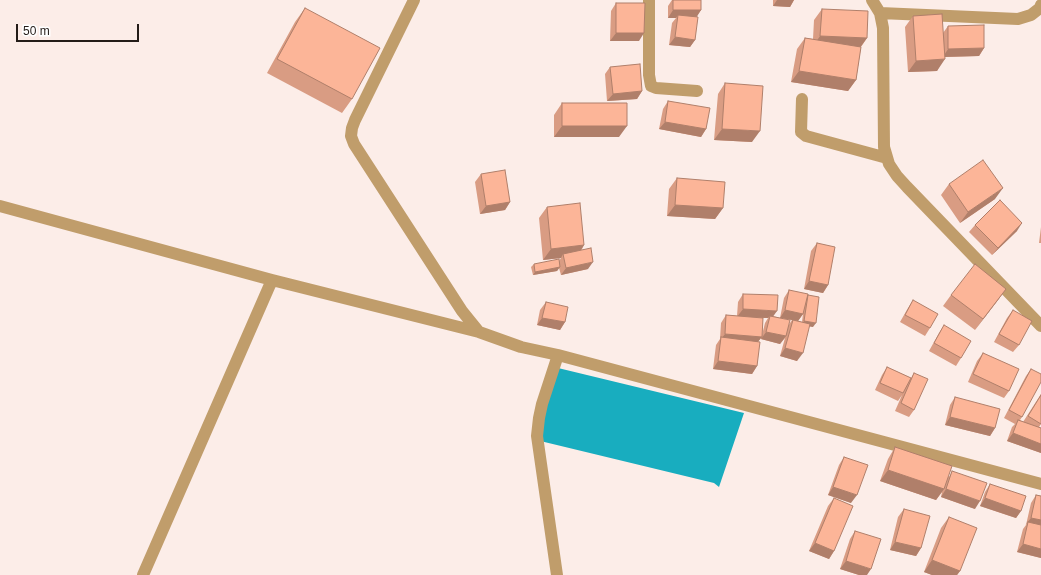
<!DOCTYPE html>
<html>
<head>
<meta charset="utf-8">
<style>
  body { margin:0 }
  #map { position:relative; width:1041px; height:575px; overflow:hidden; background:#fcede8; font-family:Arial,sans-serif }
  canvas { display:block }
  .scale { position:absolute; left:16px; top:24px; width:123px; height:18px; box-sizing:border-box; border:2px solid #241c18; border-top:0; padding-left:5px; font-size:12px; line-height:14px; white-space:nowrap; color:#241c18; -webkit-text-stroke:3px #fff; paint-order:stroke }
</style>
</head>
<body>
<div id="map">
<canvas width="1041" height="575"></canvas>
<div class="scale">50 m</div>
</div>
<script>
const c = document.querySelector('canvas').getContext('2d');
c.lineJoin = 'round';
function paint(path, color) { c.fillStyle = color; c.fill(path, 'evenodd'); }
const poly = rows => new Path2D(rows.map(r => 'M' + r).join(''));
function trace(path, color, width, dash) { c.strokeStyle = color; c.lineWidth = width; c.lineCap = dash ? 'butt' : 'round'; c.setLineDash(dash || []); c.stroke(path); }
const water = poly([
  [558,368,744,413,719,487,714,483,532,439]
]);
const minor = poly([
  [414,0,355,120,352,128,351,136,354,144,462,311,479,332],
  [649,0,649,75,651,86,656,88,697,91],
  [872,0,880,13,883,28,884,147,889,164,897,176,907,187,1041,326],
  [880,13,1018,19,1031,15,1040,8,1041,5],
  [802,99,801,132,806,136,887,158],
  [0,206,272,280,479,332,521,347,558,355,1041,484],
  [143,575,272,280],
  [557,575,537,436,539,418,542,404,558,355]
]);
const wall = poly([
  [672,0,701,0,701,10,696,17,695,40,690,47,669,45,672,23,676,18,668,18,668,6],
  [773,0,794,0,790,7,773,6],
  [616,3,639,41,610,41,611,11],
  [305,8,352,99,342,113,267,73,295,22],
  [822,9,867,38,861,47,856,80,848,91,791,82,797,49,805,38,813,39,814,20],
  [913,16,943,33,948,26,984,48,979,56,944,57,937,71,908,72,905,27],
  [610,67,642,91,637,99,607,101,605,74],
  [725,83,752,142,714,140,718,94],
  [668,101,706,129,701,137,659,129,663,109],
  [562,103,619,137,554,137,554,115],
  [481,174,510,202,505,210,480,214,475,182],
  [677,178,723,208,715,219,667,216,669,189],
  [949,184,995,199,960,223,941,195],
  [547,207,584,245,581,251,588,269,561,275,559,268,557,271,533,275,531,267,534,264,559,261,561,258,543,260,539,218],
  [975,225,1017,231,992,255,969,232],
  [1041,227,1041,243,1039,243],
  [817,243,828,285,823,293,804,289,811,251],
  [1006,289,998,300,975,330,943,306,951,295],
  [789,290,807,297,808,295,813,327,809,326,797,361,780,356,785,338,780,344,761,339,761,337,758,342,757,366,752,374,713,369,716,345,720,339,721,323,726,315,737,316,738,302,743,294,773,316,780,318,784,298],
  [803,314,802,322,798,321],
  [763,318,768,318,765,323,762,335],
  [781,318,792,320,788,326],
  [913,300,930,328,925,336,900,322,908,308],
  [546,302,565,322,560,330,537,325,540,310],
  [1013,310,1019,345,1013,352,994,342,1007,318],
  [944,325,961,358,956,366,929,351,939,333],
  [983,353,1009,391,1004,398,968,382,977,361],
  [887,367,911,378,914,373,914,410,909,417,895,411,902,395,898,401,875,390,882,375],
  [1031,369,1022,417,1020,420,1023,422,1041,394,1041,424,1039,427,1041,428,1041,453,1007,441,1012,427,1015,424,1004,418,1026,376],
  [955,397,995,428,990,436,945,425,950,405],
  [895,447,949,477,952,471,975,509,941,497,942,492,936,500,880,481,888,459],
  [844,457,851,503,828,495,839,465],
  [990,484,1021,511,1016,518,980,506,985,492],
  [1036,495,1041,496,1041,558,1017,552,1023,529,1026,525,1031,503],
  [834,498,834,551,829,559,809,551,828,506],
  [904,509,921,548,916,556,890,550,898,517],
  [949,517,960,571,957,575,932,575,924,572,941,528],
  [855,531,867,575,859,575,840,569,850,539]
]);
const shadedWall = poly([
  [777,0,794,0,790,7,773,6],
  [673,10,701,10,696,18,678,15,676,18,668,18],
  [616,33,644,33,639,41,610,41],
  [820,36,867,38,859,49,812,48],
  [675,37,695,40,690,47,669,45],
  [984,48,979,56,943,57,948,49],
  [945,59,937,71,908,72,916,61],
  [799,71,856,80,848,91,791,82],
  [642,91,637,99,607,101,613,94],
  [665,122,706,129,701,137,659,129],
  [562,126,627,126,619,137,554,137],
  [722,129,760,131,752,142,714,140],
  [1003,188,995,199,960,223,968,212],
  [510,202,505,210,480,214,486,206],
  [675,205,723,208,715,219,667,216],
  [1022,223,1017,231,992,255,998,248],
  [584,245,577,256,563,254,561,258,543,260,551,249],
  [593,262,588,269,561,275,566,268],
  [560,267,557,271,533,275,535,272],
  [809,281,828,285,823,293,804,289],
  [1006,289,998,300,975,330,983,319],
  [743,309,777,311,772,318,770,316,768,318,737,317],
  [785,310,803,314,798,321,780,318],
  [542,318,565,322,560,330,537,325],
  [804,321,816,323,813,327,802,325],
  [766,332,786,336,780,344,761,339],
  [725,334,762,337,756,344,721,339],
  [785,348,803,353,797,361,780,356],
  [718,361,757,366,752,374,713,369],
  [950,417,995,428,990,436,945,425],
  [1013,433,1041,444,1041,453,1007,441],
  [888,470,944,489,936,500,880,481],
  [833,487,857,495,851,503,828,495],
  [946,489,980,501,975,509,941,497],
  [985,498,1021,511,1016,518,980,506],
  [1031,518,1041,520,1041,529,1028,522,1025,525],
  [895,542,921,548,916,556,890,550],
  [815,543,834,551,829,559,809,551],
  [1023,544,1041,549,1041,558,1017,552],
  [932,560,960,571,957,575,932,575,924,572],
  [846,561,871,569,867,575,859,575,840,569]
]);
const building = poly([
  [673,0,701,0,701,10,673,10,673,0],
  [616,3,645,3,644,33,616,33,616,3],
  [305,8,380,48,352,99,277,59,305,8],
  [822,9,868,11,867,38,820,36,822,9],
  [942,14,945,59,916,61,913,16,942,14],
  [678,15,698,17,695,40,675,37,678,15],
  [984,25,984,48,948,49,948,26,984,25],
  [805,38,861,47,856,80,799,71,805,38],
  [640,64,642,91,613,94,610,67,640,64],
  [725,83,763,86,760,131,722,129,725,83],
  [668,101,710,108,706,129,665,122,668,101],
  [562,103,627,103,627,126,562,126,562,103],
  [983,160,1003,188,968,212,949,184,983,160],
  [505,170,510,202,486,206,481,174,505,170],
  [677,178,725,182,723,208,675,205,677,178],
  [1000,200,1022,223,998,248,975,225,1000,200],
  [580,203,584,245,551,249,547,207,580,203],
  [817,243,835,247,828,285,809,281,817,243],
  [591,248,593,262,566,268,563,254,591,248],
  [559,259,560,267,535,272,534,264,559,259],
  [975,264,1006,289,983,319,951,295,975,264],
  [789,290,808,294,803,314,785,310,789,290],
  [743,294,778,295,777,311,743,309,743,294],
  [808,295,819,297,816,323,804,321,808,295],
  [913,300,938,314,930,328,905,315,913,300],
  [546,302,568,307,565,322,542,318,546,302],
  [1013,310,1032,321,1019,345,999,334,1013,310],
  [726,315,763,318,762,337,725,334,726,315],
  [770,316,790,320,786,336,766,332,770,316],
  [793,320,810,324,803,353,785,348,793,320],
  [944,325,971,341,961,358,934,343,944,325],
  [721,337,760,342,757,366,718,361,721,337],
  [983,353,1019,369,1009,391,973,374,983,353],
  [887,367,911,378,903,393,880,383,887,367],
  [1031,369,1041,374,1041,382,1022,417,1009,410,1031,369],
  [914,373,928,379,914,410,901,403,914,373],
  [1041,395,1041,424,1028,416,1041,395],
  [955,397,1000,409,995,428,950,417,955,397],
  [1018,420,1041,428,1041,444,1013,433,1018,420],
  [895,447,952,466,944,489,888,470,895,447],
  [844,457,868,465,857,495,833,487,844,457],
  [952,471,987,483,980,501,946,489,952,471],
  [990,484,1026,496,1021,511,985,498,990,484],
  [1036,495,1041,496,1041,520,1031,518,1036,495],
  [834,498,853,506,834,551,815,543,834,498],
  [904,509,930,516,921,548,895,542,904,509],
  [949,517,977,528,960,571,932,560,949,517],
  [1028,522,1041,525,1041,549,1023,544,1028,522],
  [855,531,881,539,871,569,846,561,855,531]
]);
paint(water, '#18adbf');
trace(minor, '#c09d6b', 12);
paint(wall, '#d99c83');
paint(shadedWall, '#b07f6a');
paint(building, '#fcb598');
trace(building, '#b07f6a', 1);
</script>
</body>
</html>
